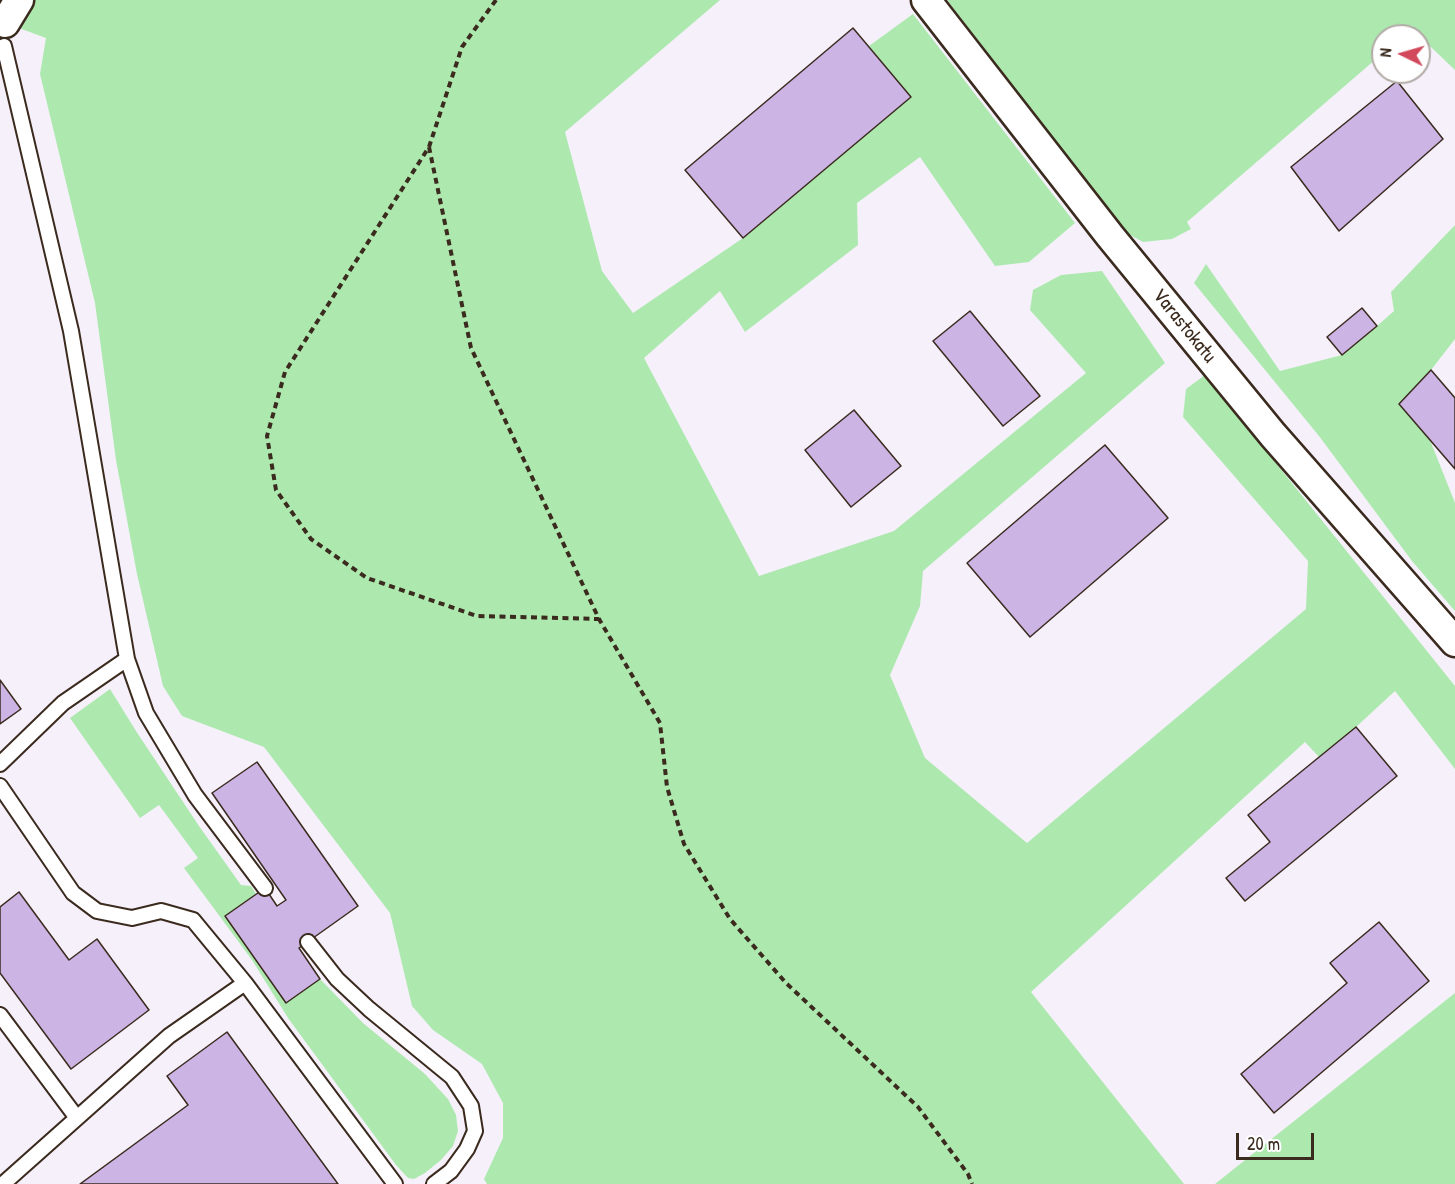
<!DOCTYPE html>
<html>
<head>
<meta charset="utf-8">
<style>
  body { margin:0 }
  #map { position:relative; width:1455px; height:1184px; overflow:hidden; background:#f5f0fa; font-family:"Patrick Hand",sans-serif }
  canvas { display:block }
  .north { position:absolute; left:1371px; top:24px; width:60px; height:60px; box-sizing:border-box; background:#fff; border:2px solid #b1aaa5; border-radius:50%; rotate:275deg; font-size:16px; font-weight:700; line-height:24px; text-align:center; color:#3b2a1e }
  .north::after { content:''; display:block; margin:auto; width:21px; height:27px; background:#d1495b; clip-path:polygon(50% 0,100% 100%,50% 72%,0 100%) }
  .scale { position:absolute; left:1236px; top:1133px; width:78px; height:27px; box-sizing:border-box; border:3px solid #3b2a1e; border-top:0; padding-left:8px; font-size:18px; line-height:21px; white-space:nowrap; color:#3b2a1e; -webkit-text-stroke:4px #fff; paint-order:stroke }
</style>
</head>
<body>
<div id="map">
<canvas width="1455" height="1184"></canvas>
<div class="north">N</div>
<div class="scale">20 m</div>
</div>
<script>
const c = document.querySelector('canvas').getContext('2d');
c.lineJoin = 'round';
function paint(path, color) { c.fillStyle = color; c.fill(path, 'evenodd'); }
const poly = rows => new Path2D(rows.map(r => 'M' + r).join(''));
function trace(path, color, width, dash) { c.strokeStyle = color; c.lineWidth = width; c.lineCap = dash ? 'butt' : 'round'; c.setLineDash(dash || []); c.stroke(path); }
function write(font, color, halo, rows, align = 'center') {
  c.font = font + ' "Patrick Hand",sans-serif'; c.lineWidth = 6; c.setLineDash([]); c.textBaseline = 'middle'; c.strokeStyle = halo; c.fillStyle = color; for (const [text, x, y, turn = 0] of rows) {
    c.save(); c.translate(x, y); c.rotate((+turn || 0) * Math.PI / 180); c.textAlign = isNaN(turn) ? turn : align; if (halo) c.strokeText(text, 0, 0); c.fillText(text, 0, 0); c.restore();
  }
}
const green = poly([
  [0,0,720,0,565,132,602,271,633,313,743,238,911,97,869,46,913,14,1075,223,1029,262,995,266,920,157,857,203,858,245,745,332,720,291,644,358,759,576,894,531,1086,373,1030,310,1033,290,1061,275,1102,271,1165,363,923,571,920,606,890,675,925,758,1027,843,1306,609,1308,561,1183,417,1186,389,1205,375,1455,686,1455,769,1395,691,1356,727,1319,757,1305,742,1031,992,1184,1184,487,1184,484,1179,503,1138,503,1103,482,1064,433,1030,412,1006,390,913,264,747,182,716,163,686,137,574,116,460,95,303,40,74,46,38,0,21],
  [947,0,1455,0,1455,70,1412,29,1403,36,1383,36,1383,53,1187,222,1191,229,1172,239,1143,242,1123,231],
  [1455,225,1455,339,1431,370,1399,404,1430,440,1455,503,1455,611,1412,561,1319,436,1194,283,1206,264,1280,371,1342,355,1377,326,1394,311,1391,292],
  [110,689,136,731,199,826,241,885,251,886,256,894,226,916,286,1002,320,979,363,1023,425,1074,448,1099,456,1115,458,1131,453,1146,441,1160,425,1173,414,1179,408,1178,396,1165,288,1018,252,960,184,868,198,858,159,805,140,818,70,718],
  [1455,993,1455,1184,1215,1184]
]);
const building = poly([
  [853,28,911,97,743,238,685,170,853,28],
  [1397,81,1443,139,1339,231,1291,167,1397,81],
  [1362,308,1377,326,1342,355,1327,337,1362,308],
  [970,311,1040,396,1003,426,933,341,970,311],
  [1431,370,1455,398,1455,469,1399,404,1431,370],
  [854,410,901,466,851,507,805,450,854,410],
  [1105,445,1168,518,1030,637,967,563,1105,445],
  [0,680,21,709,0,724,0,680],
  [1356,727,1397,776,1245,901,1226,878,1270,842,1248,815,1356,727],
  [257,762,358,906,299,948,320,979,286,1003,225,916,265,888,277,906,286,900,212,793,257,762],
  [19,892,69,960,97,939,149,1010,71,1069,0,973,0,907,19,892],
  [1379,922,1429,981,1274,1113,1241,1074,1347,983,1330,963,1379,922],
  [227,1032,338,1184,80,1184,188,1105,167,1076,227,1032]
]);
const path = poly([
  [496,0,462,47,429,147,285,372,267,436,276,490,311,539,367,578,477,616,599,619],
  [429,147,471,348,599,619,660,723,667,787,684,844,730,919,786,983,918,1107,968,1174,972,1184]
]);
const lane = poly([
  [127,659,146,713,195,795,265,888],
  [0,764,63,703,127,659,71,331,4,46],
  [0,786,73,893,97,911,132,918,161,911,193,920,245,983],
  [308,942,337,979,369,1009,452,1077,471,1106,475,1131,467,1149,451,1171,434,1184],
  [0,1015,77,1118],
  [3,1184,169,1036,245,983,395,1184]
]);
const street = poly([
  [926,0,1110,236,1273,435,1455,642],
  [5,23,19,0]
]);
const streetNames = [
  ["Varastokatu",1184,326,51]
];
paint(green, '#ade9af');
paint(building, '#ccb5e5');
trace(building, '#3b2a1e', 1.5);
trace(lane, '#3b2a1e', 18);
trace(street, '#3b2a1e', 33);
trace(path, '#3b2a1e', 4, [6, 4.5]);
trace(lane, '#fff', 14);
trace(street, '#fff', 28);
write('20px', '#3b2a1e', '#fff', streetNames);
</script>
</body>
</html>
